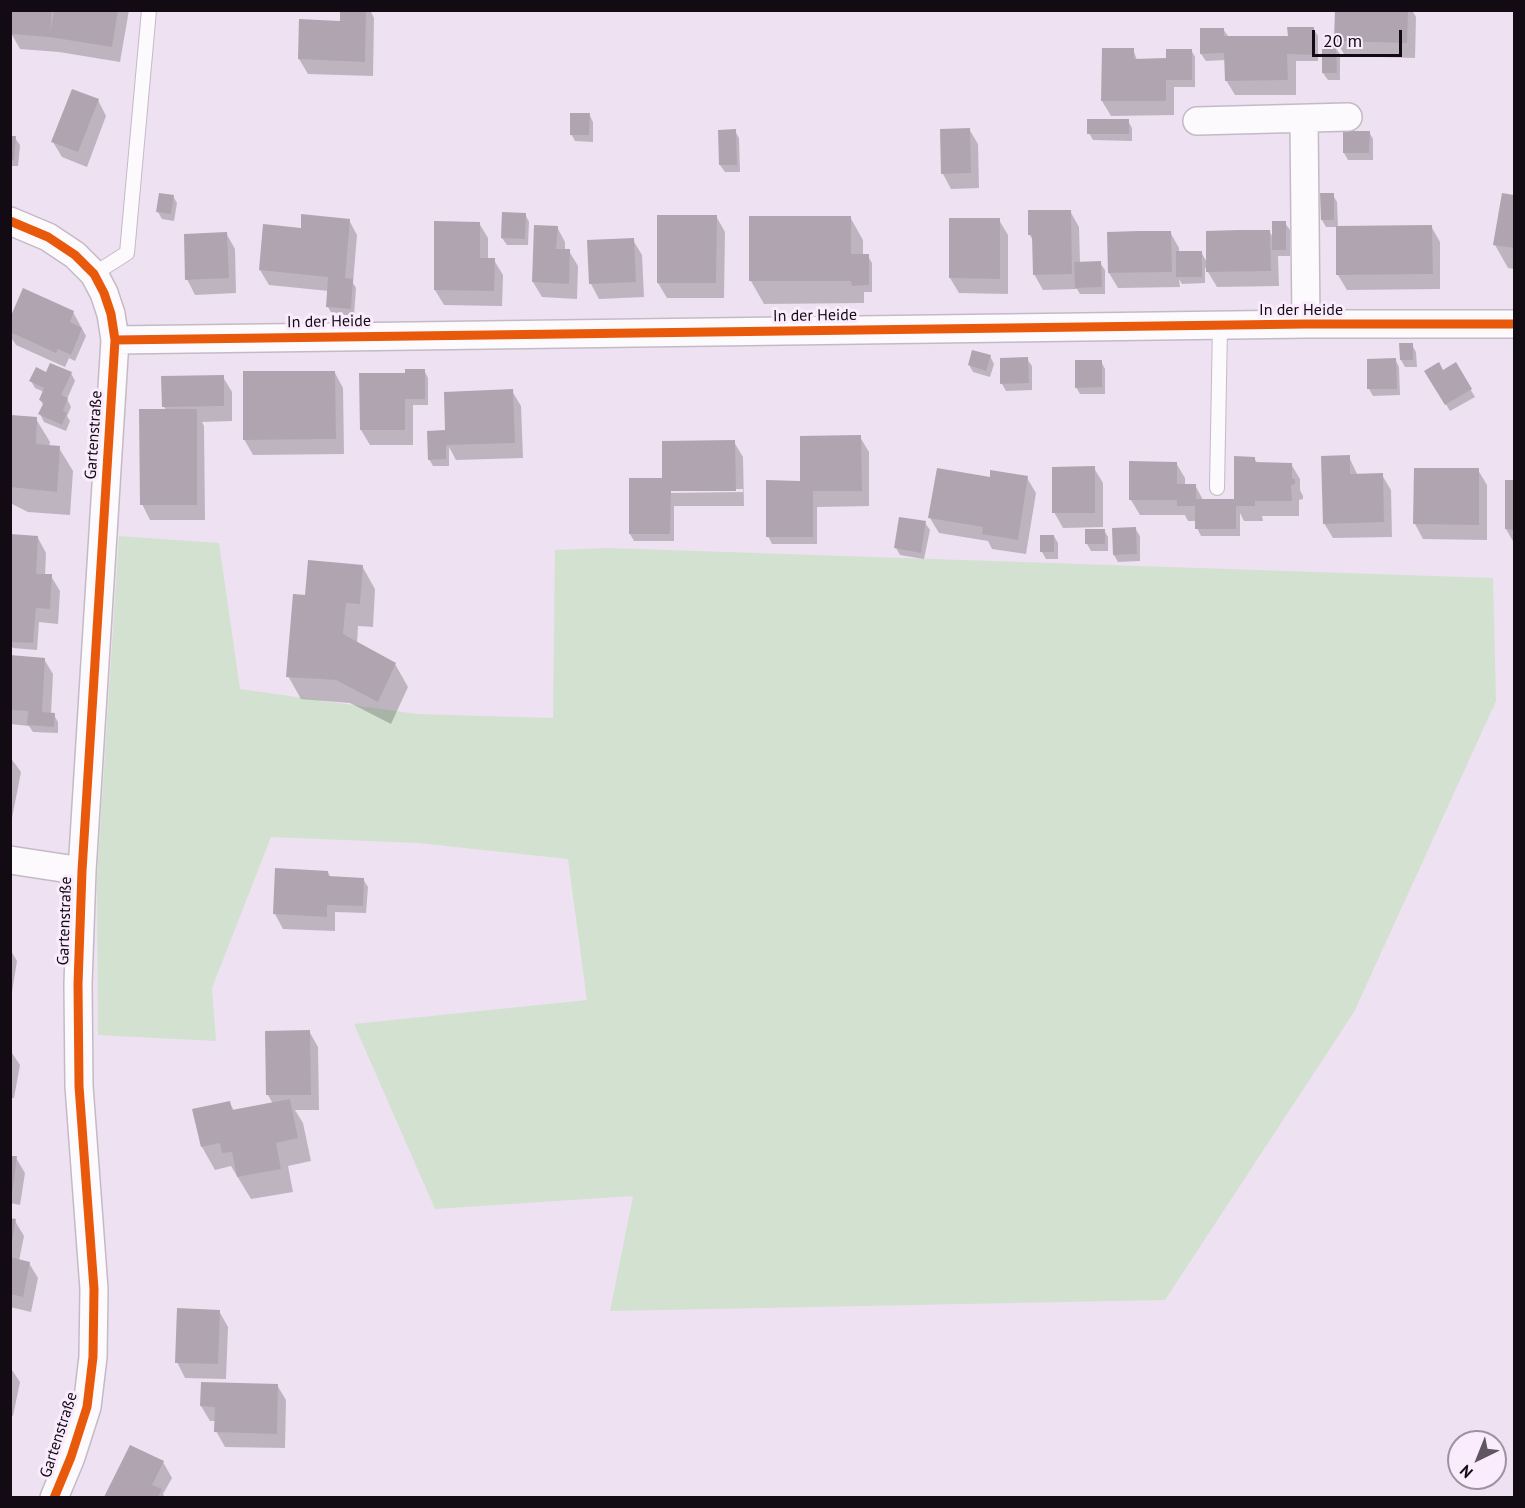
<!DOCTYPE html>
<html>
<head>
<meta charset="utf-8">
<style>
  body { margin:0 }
  #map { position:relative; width:1525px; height:1508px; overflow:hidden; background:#eee1f1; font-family:"PT Sans",sans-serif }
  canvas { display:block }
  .frame { position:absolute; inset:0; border:12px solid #130b14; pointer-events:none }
  .north { position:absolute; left:1447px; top:1430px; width:60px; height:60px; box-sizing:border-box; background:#faecfd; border:2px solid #9e92a0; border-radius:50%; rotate:223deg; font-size:16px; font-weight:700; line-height:24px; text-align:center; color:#130b14 }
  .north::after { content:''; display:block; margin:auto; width:21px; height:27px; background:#605661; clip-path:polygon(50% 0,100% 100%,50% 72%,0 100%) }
  .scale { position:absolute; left:1312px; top:30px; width:90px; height:27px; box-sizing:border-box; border:3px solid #130b14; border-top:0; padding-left:8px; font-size:18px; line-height:21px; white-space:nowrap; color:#130b14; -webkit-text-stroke:4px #faecfd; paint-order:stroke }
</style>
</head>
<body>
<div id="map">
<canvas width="1525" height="1508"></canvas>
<div class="frame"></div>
<div class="north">N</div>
<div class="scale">20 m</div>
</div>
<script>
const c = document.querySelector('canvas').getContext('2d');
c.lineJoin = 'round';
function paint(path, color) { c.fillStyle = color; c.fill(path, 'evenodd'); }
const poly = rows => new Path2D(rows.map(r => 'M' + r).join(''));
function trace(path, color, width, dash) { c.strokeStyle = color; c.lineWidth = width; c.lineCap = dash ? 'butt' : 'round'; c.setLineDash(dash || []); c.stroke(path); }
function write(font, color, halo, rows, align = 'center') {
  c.font = font + ' "PT Sans",sans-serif'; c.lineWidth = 6; c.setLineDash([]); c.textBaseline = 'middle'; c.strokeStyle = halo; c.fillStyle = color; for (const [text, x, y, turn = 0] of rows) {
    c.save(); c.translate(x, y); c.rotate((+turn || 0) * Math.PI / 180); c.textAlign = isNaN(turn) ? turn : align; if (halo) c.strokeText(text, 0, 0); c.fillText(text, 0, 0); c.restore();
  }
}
const green = poly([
  [119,536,219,543,240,689,417,714,553,718,555,550,609,548,1493,578,1496,701,1354,1012,1165,1300,610,1311,633,1196,435,1209,354,1024,587,1000,568,859,418,843,271,837,212,988,216,1041,98,1035,97,877]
]);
const shadow = poly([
  [12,10,129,10,120,62,59,52,20,49,11,33],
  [341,10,370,10,374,18,373,76,308,74,299,59,341,22],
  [1337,10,1412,10,1416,17,1415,58,1345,56,1336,40],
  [1313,28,1318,36,1318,61,1296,61,1296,95,1235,95,1226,80,1226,60,1206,61,1201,54,1223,29,1228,36,1289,37],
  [1335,47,1340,54,1340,80,1328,80,1323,73],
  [1133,49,1137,60,1165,60,1191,50,1195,57,1195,87,1174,87,1174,115,1111,116,1102,101],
  [98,100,106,116,87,167,62,157,53,142],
  [589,114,593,122,593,142,575,141,571,134],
  [1128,121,1132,128,1132,141,1093,140,1089,133],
  [969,129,978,144,979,188,951,189,943,174],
  [735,131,739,138,740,172,725,172,720,165],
  [1369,132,1373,139,1373,160,1348,160,1344,153,1344,133],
  [10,137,15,138,20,145,18,166,10,166],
  [1504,194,1514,196,1514,269,1508,268,1495,245],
  [1333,195,1337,202,1338,228,1431,226,1440,242,1440,289,1347,290,1338,275,1337,227,1326,227,1322,220],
  [173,196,177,203,174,221,162,219,158,212],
  [1070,211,1079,227,1080,263,1100,263,1105,270,1105,294,1080,294,1077,289,1043,290,1034,274,1034,242,1029,234],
  [525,214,529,222,528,245,507,245,502,238],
  [716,216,725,232,724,298,667,298,658,283],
  [850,217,863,240,863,256,868,256,872,263,872,292,864,292,864,303,764,304,751,281],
  [349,220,357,235,353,283,356,288,354,316,332,314,328,307,329,291,269,285,260,270,264,226,302,230],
  [999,220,1008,235,1008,294,959,293,950,278],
  [479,223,488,238,488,260,494,260,503,275,502,306,444,305,435,290],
  [1285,223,1290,230,1290,256,1278,256,1279,286,1217,287,1205,267,1205,283,1182,284,1179,279,1180,287,1118,288,1109,273,1108,233,1170,232,1179,248,1179,253,1201,252,1208,264,1269,231,1274,239],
  [557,227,565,242,565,251,569,251,578,266,577,299,542,297,533,282],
  [226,233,235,249,236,293,195,295,187,279],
  [633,240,642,255,644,297,599,299,591,284],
  [73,312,86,336,75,361,69,358,65,367,16,345,10,336,10,321],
  [1412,345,1416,352,1417,367,1405,367,1401,360],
  [990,356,994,364,990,377,973,372,969,365],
  [1027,359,1032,366,1032,390,1006,391,1002,384],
  [1395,359,1399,367,1400,395,1373,396,1369,389,1368,360],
  [1101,361,1105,369,1105,394,1080,394,1076,387],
  [1455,364,1475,397,1450,411,1426,371,1442,372],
  [424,370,428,378,428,405,413,405,413,445,370,445,361,430,406,375],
  [71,373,75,381,67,399,71,407,67,416,70,421,66,431,44,422,40,414,44,406,40,400,44,392,35,388,31,381,47,374],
  [335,373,343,388,344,454,253,455,244,439],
  [223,377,232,392,232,421,202,422,204,426,205,520,150,520,142,504,166,410,164,407],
  [512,391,521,406,523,458,456,460,449,447,449,466,433,466,429,459,445,432],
  [36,419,50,442,49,447,59,448,73,471,70,515,28,512,10,503,10,423],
  [860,437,869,452,869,506,817,507,817,544,772,544,768,536,800,482],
  [734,442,743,457,744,506,674,506,674,541,634,541,630,534,661,479],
  [743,489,743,492,670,493,670,490],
  [1349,457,1358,476,1382,475,1391,490,1392,537,1333,538,1324,523],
  [1254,458,1258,464,1291,464,1300,479,1300,490,1303,496,1303,499,1299,500,1299,516,1262,516,1263,521,1244,521,1240,513,1240,536,1201,536,1197,528,1197,521,1188,521,1185,515,1140,515,1131,500,1176,463,1185,478,1185,485,1195,485,1203,500,1235,504],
  [1094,468,1103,483,1103,527,1063,528,1054,512],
  [1415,469,1478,470,1487,485,1487,540,1423,539,1415,524],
  [1027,478,1036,493,1026,554,992,549,988,541,939,533,930,518,991,479],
  [1507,481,1514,481,1514,543,1506,529],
  [925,523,930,530,924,559,900,555,896,548],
  [1135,528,1140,536,1140,561,1118,562,1114,555],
  [1104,530,1108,537,1108,551,1091,551,1087,544],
  [1054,536,1058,543,1058,559,1046,559,1042,552],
  [38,538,46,553,45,576,51,576,60,591,58,624,39,622,37,650,13,648,10,644,10,616],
  [362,566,375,589,373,627,358,626,357,644,395,664,408,687,391,724,350,703,301,699,288,676,307,597],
  [10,657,44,659,53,674,51,714,54,715,58,722,58,733,33,732,29,726,10,724],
  [10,757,21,772,12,818,10,818],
  [328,872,331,878,363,879,368,887,366,913,335,912,335,931,283,929,275,914],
  [10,949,17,961,12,992,10,992],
  [309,1031,318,1047,319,1110,295,1110,303,1123,311,1161,288,1166,293,1192,251,1199,231,1166,215,1170,202,1147,230,1103,234,1111,273,1104,268,1095],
  [10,1050,20,1065,14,1098,10,1098],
  [10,1157,16,1158,25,1173,20,1205,10,1203],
  [10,1220,15,1221,24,1236,19,1261,29,1263,38,1278,31,1312,10,1307],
  [219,1311,228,1327,226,1379,185,1378,177,1362],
  [10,1367,20,1382,13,1416,10,1415],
  [277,1385,286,1400,285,1448,225,1447,216,1431,216,1421,210,1421,201,1406],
  [130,1447,163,1462,172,1478,163,1494,165,1498,106,1498]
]);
const building = poly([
  [11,10,52,10,50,33,54,10,118,10,112,47,49,37,10,34],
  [340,10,366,10,365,62,298,59,299,19,340,21],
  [1335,10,1408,10,1407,43,1334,41],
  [1287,27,1314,27,1314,55,1287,54,1288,80,1225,81,1224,53,1200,54,1200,28,1224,28,1224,36,1288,36],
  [1322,45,1336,45,1337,73,1322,73],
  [1102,48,1134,48,1134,59,1166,58,1166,49,1192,49,1192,80,1166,80,1166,101,1101,101],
  [72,89,99,99,78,152,51,142],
  [570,113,590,113,589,135,570,135],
  [1087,119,1129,119,1129,134,1087,134],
  [970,128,971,173,941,174,940,129],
  [736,129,737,165,719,165,718,130],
  [1343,131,1370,131,1369,153,1343,153],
  [10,136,16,136,14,160,10,159],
  [159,193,174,195,171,214,156,212],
  [1320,193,1334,193,1334,220,1321,220],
  [1502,193,1514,195,1514,248,1493,245],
  [1028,210,1071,210,1072,274,1033,275,1032,235,1028,235],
  [502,212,526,213,525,239,501,238],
  [301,214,350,219,345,278,353,279,351,309,326,307,328,277,259,270,263,224,301,228],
  [657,215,717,215,716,283,657,283],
  [749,216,851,216,851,254,869,254,869,285,852,286,851,281,749,281],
  [949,218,1000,218,1000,279,949,278],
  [434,221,480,222,480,258,495,258,494,291,434,290],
  [1272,221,1286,221,1286,250,1272,250],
  [534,225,558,226,556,249,570,249,569,284,532,282],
  [1432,225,1433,274,1336,275,1336,226],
  [1238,230,1270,230,1271,271,1206,272,1206,231],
  [1139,231,1171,231,1172,272,1108,273,1107,232],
  [227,232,229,278,185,280,184,234],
  [634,238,636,282,589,284,587,240],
  [1176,251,1202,251,1202,277,1176,277],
  [1101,261,1102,287,1075,288,1074,262],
  [23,288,74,311,70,322,82,328,71,355,58,349,56,353,10,332,10,318],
  [1399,343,1413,343,1413,360,1400,360],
  [972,350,991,355,986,371,968,365],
  [1028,357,1029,383,1000,384,1000,358],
  [1396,358,1397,389,1367,389,1367,359],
  [1075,360,1102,360,1102,387,1075,388],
  [1439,362,1443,370,1456,362,1472,389,1445,405,1424,371],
  [50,363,72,372,61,395,68,398,63,411,67,413,62,425,38,414,44,402,39,400,44,388,29,381,36,367,46,372],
  [405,369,425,369,425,399,405,399,405,430,360,430,359,373,405,373],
  [243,371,335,371,336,439,243,440],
  [224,375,224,406,162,407,161,376],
  [513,389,515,443,446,445,446,459,428,460,427,431,445,430,444,392],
  [139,409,197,409,197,505,140,505],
  [11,415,37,417,36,444,60,446,57,492,10,487],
  [861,435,862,491,813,491,813,537,766,537,766,480,800,481,800,436],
  [735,440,736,491,671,491,670,534,629,534,629,478,662,478,662,441],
  [1350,455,1350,474,1383,473,1384,522,1323,524,1321,456],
  [1234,456,1255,457,1255,462,1292,463,1292,479,1295,479,1295,484,1291,485,1292,501,1255,501,1255,506,1236,506,1236,529,1195,529,1195,506,1177,506,1177,500,1129,500,1129,461,1177,462,1177,484,1196,484,1196,499,1234,499],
  [1095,466,1095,513,1052,513,1052,467],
  [937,468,990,477,990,470,1028,476,1018,540,982,534,983,527,928,518],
  [1414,468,1479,468,1479,525,1413,524],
  [1505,480,1514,480,1514,530,1505,529],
  [899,517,926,521,921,553,894,548],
  [1136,527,1137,554,1113,555,1112,528],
  [1085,529,1105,529,1105,544,1085,544],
  [10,534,38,536,36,574,52,574,50,609,36,608,33,643,10,642],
  [1040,535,1054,535,1054,552,1040,552],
  [308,560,363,565,360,604,346,603,343,634,396,663,378,702,336,680,286,677,293,594,305,595],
  [10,655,45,658,42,712,55,713,54,727,27,725,28,711,10,710],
  [275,868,328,871,328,876,364,878,363,906,327,905,327,917,273,914],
  [310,1030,311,1095,266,1095,265,1031],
  [290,1099,298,1138,276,1143,281,1169,237,1177,232,1152,222,1153,220,1143,201,1147,192,1109,230,1101,232,1110],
  [10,1156,17,1156,12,1194,10,1193],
  [10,1218,16,1219,12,1242,10,1242],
  [10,1257,30,1262,23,1297,10,1294],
  [177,1308,220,1310,218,1364,175,1363],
  [201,1382,278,1384,277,1434,214,1432,215,1407,200,1406],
  [130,1445,164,1461,152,1485,162,1489,158,1497,104,1497]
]);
const lane = poly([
  [94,274,127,253,149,10],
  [1217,488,1220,326]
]);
const street = poly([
  [1304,119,1306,324],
  [1197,121,1348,117],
  [10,221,48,237,75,255,94,274,104,293,111,314,115,340,82,871,78,984,79,1086,94,1289,93,1357,87,1407,71,1457,54,1498],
  [115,340,1306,324,1514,324],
  [10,860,82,871]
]);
const cycleway = poly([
  [10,221,48,237,75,255,94,274,104,293,111,314,115,340,82,871,78,984,79,1086,94,1289,93,1357,87,1407,71,1457,54,1498],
  [115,340,1306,324,1514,324]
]);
const streetNames = [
  ["In der Heide",1301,310],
  ["In der Heide",815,316,-1],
  ["In der Heide",329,322,-1],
  ["Gartenstraße",94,435,-86],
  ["Gartenstraße",65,921,-88],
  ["Gartenstraße",59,1435,-72]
];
paint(green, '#d3e1d0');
paint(shadow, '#0003');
paint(building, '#b0a4b0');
trace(lane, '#c4bac6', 16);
trace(street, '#c4bac6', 30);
trace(lane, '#fcfafd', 14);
trace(street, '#fcfafd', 27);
trace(cycleway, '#e8590c', 9);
write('16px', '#130b14', '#faecfd', streetNames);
</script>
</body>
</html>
